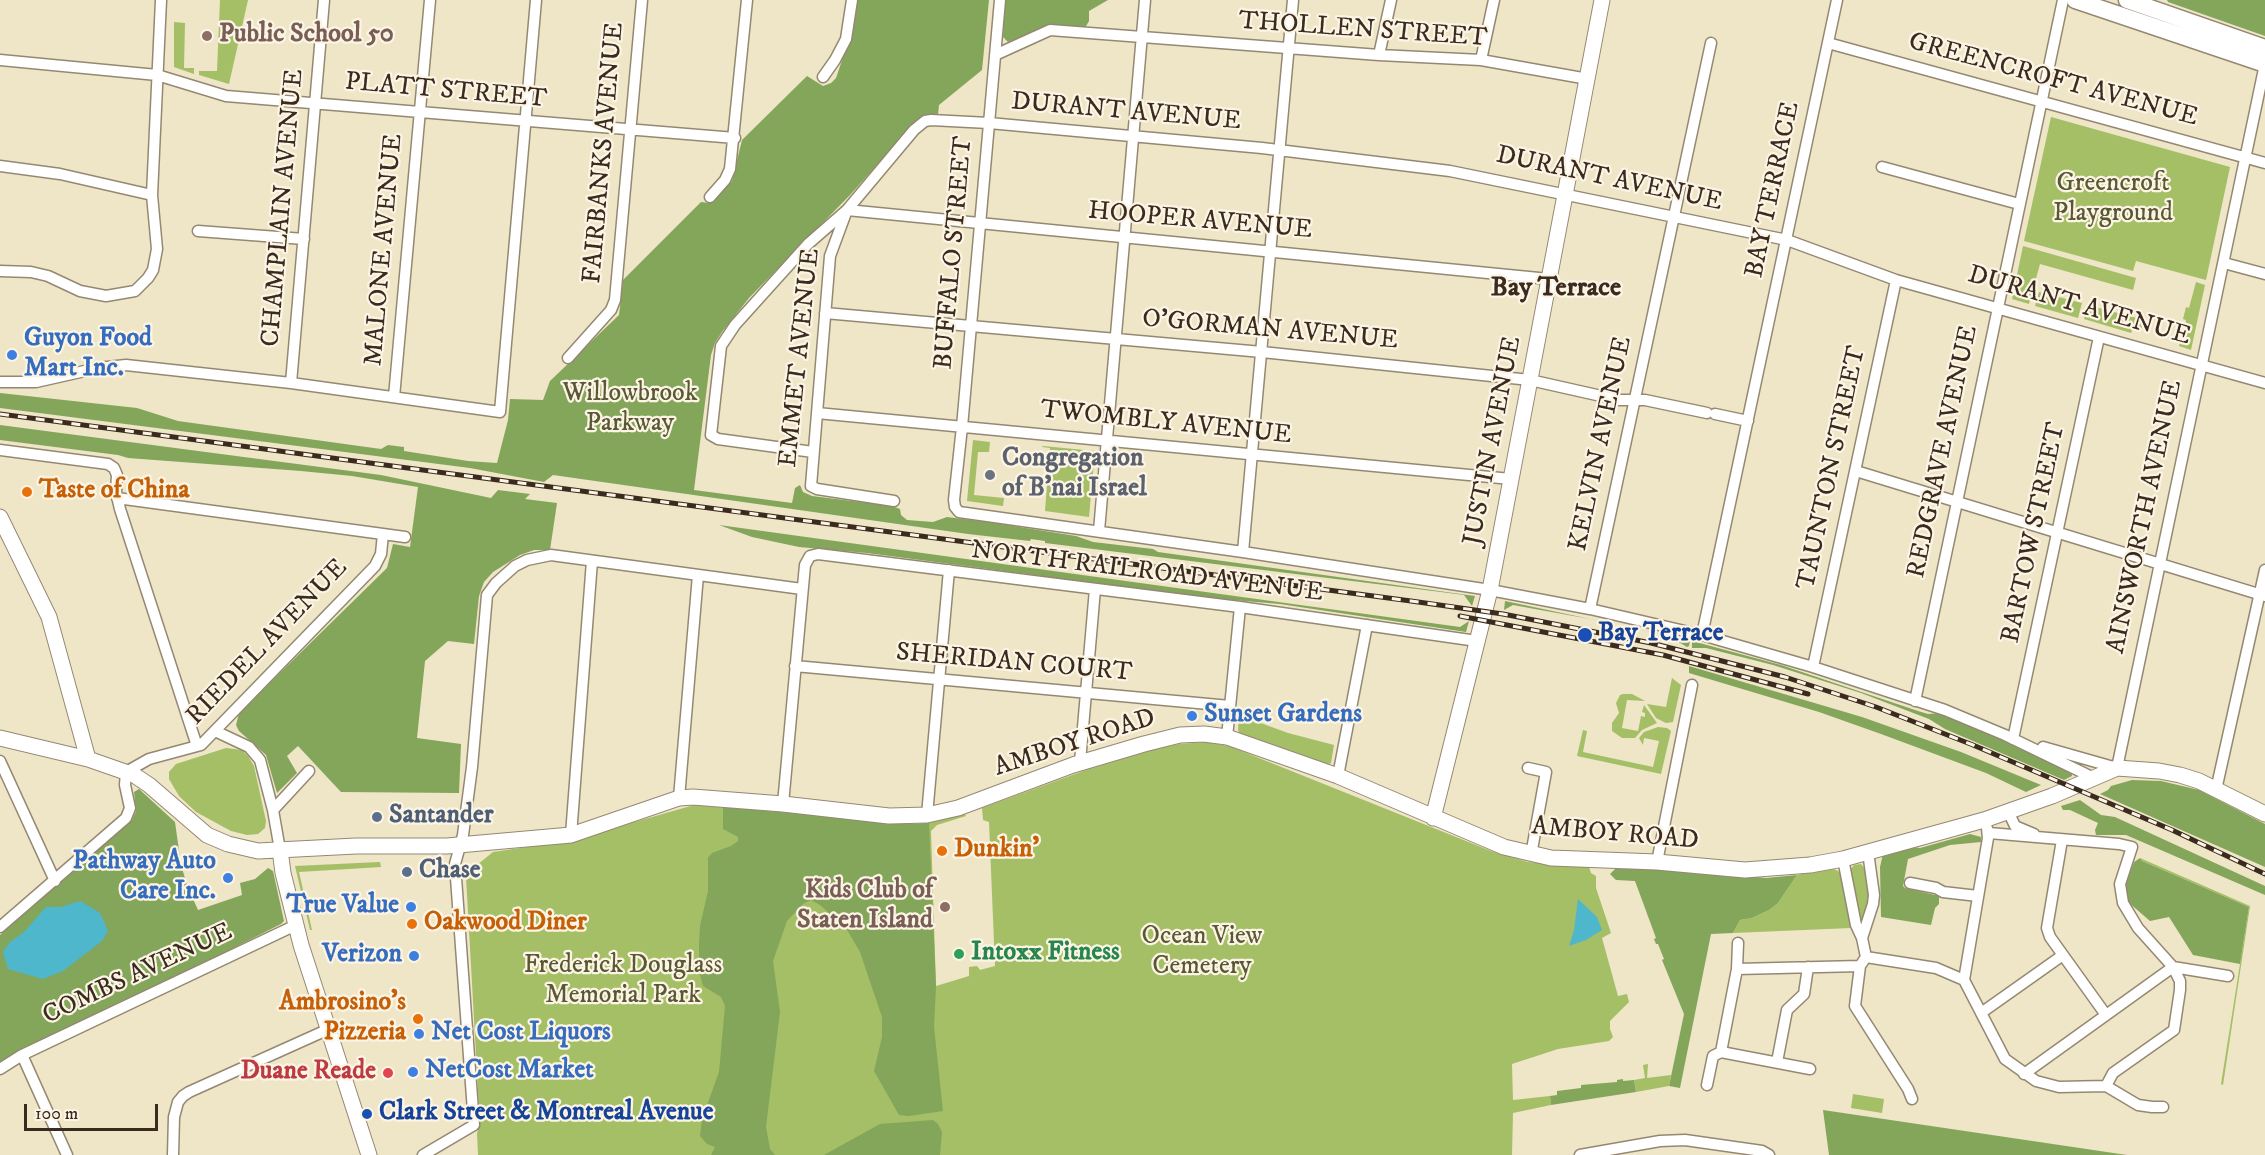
<!DOCTYPE html>
<html>
<head>
<meta charset="utf-8">
<style>
  body { margin:0 }
  #map { position:relative; width:2265px; height:1155px; overflow:hidden; background:#efe5c7; font-family:"IM FELL DW Pica",serif }
  canvas { display:block }
  .scale { position:absolute; left:24px; top:1104px; width:134px; height:27px; box-sizing:border-box; border:3px solid #3b2a1e; border-top:0; padding-left:8px; font-size:18px; line-height:21px; white-space:nowrap; color:#3b2a1e; -webkit-text-stroke:4px #fcf5e5; paint-order:stroke }
</style>
</head>
<body>
<div id="map">
<canvas width="2265" height="1155"></canvas>
<div class="scale">100 m</div>
</div>
<script>
const c = document.querySelector('canvas').getContext('2d');
c.lineJoin = 'round';
function paint(path, color) { c.fillStyle = color; c.fill(path, 'evenodd'); }
const poly = rows => new Path2D(rows.map(r => 'M' + r).join(''));
function trace(path, color, width, dash) { c.strokeStyle = color; c.lineWidth = width; c.lineCap = dash ? 'butt' : 'round'; c.setLineDash(dash || []); c.stroke(path); }
function write(font, color, halo, rows, align = 'center') {
  c.font = font + ' "IM FELL DW Pica",serif'; c.lineWidth = 4.5; c.setLineDash([]); c.textBaseline = 'middle'; c.strokeStyle = halo; c.fillStyle = color; for (const [text, x, y, turn = 0] of rows) {
    c.save(); c.translate(x, y); c.rotate((+turn || 0) * Math.PI / 180); c.textAlign = isNaN(turn) ? turn : align; if (halo) c.strokeText(text, 0, 0); c.fillText(text, 0, 0); c.restore();
  }
}
const green = poly([
  [220,0,248,0,229,84,199,75,199,71,217,71],
  [174,22,185,23,184,68,194,68,194,74,174,67],
  [2051,117,2230,167,2206,280,2136,261,2133,271,2024,241],
  [2023,246,2136,278,2133,290,2040,264,2029,304,2012,299],
  [2196,282,2205,285,2191,350,2179,346,2186,320,2183,319,2186,307,2189,308],
  [2039,292,2082,303,2078,318,2035,306],
  [2088,305,2144,320,2142,328,2134,326,2131,333,2084,319],
  [973,440,990,442,989,452,978,452,974,495,1004,498,1003,506,967,501],
  [1043,446,1095,451,1089,517,1045,511,1050,448,1042,447],
  [1672,678,1681,685,1673,722,1666,723,1656,718,1647,704,1666,707],
  [1623,694,1632,694,1645,701,1627,700,1622,728,1638,731,1641,716,1645,717,1645,713,1642,712,1644,705,1657,723,1642,730,1635,738,1622,738,1612,731,1612,723,1619,713,1616,703,1620,695],
  [1239,715,1288,733,1334,745,1331,763,1327,765,1240,735,1238,730],
  [1658,727,1667,728,1671,731,1661,774,1577,756,1583,730,1587,731,1583,752,1653,767,1659,741,1644,738,1643,745,1639,738,1644,732],
  [1206,742,1229,746,1491,851,1528,862,1589,867,1591,873,1596,876,1596,888,1611,933,1602,938,1618,996,1627,994,1629,1002,1610,1021,1610,1029,1613,1037,1609,1041,1558,1049,1512,1064,1513,1100,1550,1096,1551,1105,1513,1113,1512,1155,478,1155,477,1133,480,1125,466,877,472,869,493,852,568,841,694,805,915,824,929,823,964,813,966,816,937,825,931,831,936,986,969,976,969,967,977,966,980,970,995,966,989,822,983,820,982,808,1086,770,1155,749,1179,744],
  [226,748,242,750,248,756,254,766,266,821,265,828,258,834,247,835,231,831,196,812,179,796,169,779,169,772,176,764],
  [2140,858,2250,906,2223,1085,2221,1084,2249,907,2142,861],
  [380,862,381,867,299,872,312,930,310,930,295,866],
  [1861,864,1866,870,1870,900,1861,925,1850,870,1854,865],
  [1832,868,1838,871,1843,877,1851,928,1733,933,1740,920,1752,918,1769,910,1778,903,1797,875],
  [1648,1064,1647,1078,1671,1075,1669,1086,1636,1092,1634,1080,1645,1078,1643,1065],
  [1853,1094,1884,1099,1882,1113,1851,1108]
]);
const forest = poly([
  [858,0,989,0,982,70,939,105,938,115,932,115,900,139,850,195,749,298,722,332,715,343,711,355,694,490,792,503,795,488,800,485,803,492,812,496,892,506,900,509,901,515,907,520,933,522,947,517,988,522,1076,536,1093,542,1153,549,1158,552,1475,596,1472,606,1464,595,1441,592,1045,543,1045,541,1031,539,1030,541,968,534,553,475,544,482,470,468,0,408,0,393,137,408,178,421,381,449,388,445,404,447,404,451,468,461,497,463,508,420,510,399,543,400,550,381,619,315,623,280,701,202,710,203,732,181,742,140,807,76,823,86,831,83,836,78,852,31],
  [1005,0,1108,0,1089,11,1089,21,1085,28,1049,26,1008,42,1003,37],
  [2167,0,2265,0,2265,36,2168,2],
  [0,425,381,475,491,498,498,490,530,494,525,499,557,503,550,550,534,550,520,555,493,572,484,582,479,596,474,644,448,641,425,661,417,738,461,744,459,793,341,792,298,746,287,756,297,773,277,793,266,755,239,731,236,725,239,713,387,568,393,544,410,547,418,487,352,476,301,471,128,458,118,455,0,440],
  [719,525,1460,627,1469,621,1466,632,1280,604,1209,598,867,553,799,547,752,537],
  [1505,601,1690,640,1689,646,1687,647,1667,635,1590,619,1513,605,1504,610],
  [1692,641,1781,665,1918,711,1928,714,1942,713,2072,771,2072,776,2064,780,1945,729,1929,719,1861,693,1773,665,1706,648,1692,648],
  [1689,666,1862,717,1961,752,2041,785,2026,792,1986,773,1881,734,1819,712,1689,673],
  [2132,780,2161,781,2199,790,2265,824,2265,867,2100,794,2108,790,2111,786],
  [139,789,175,822,181,865,188,888,198,910,242,895,240,883,255,879,268,868,273,871,284,921,281,924,0,1066,0,935,132,820,136,811,134,792],
  [2080,800,2101,815,2115,817,2265,886,2265,895,2126,835,2096,835,2095,830,2098,823,2070,810,2063,810,2061,806],
  [723,807,914,824,929,823,936,986,934,1027,943,1111,909,1116,899,1115,874,1071,882,1037,882,1017,860,952,846,928,820,905,811,900,803,904,787,921,773,961,780,1012,766,1127,770,1149,775,1155,711,1155,715,1147,707,1144,700,1136,702,1119,719,1072,725,1006,721,997,703,986,699,971,699,944,700,926,708,891,708,858,712,853,731,846,738,841,738,837,723,829],
  [1970,834,1981,837,1981,842,1950,845,1908,859,1903,886,1905,888,1939,896,1939,904,1935,908,1931,925,1881,917,1880,867,1883,854,1913,847,1920,848],
  [2140,858,2142,861,2249,907,2240,964,2193,955,2169,917,2150,921,2128,902,2125,886,2134,862],
  [1645,866,1766,878,1797,875,1778,903,1769,910,1752,918,1740,920,1733,933,1711,934,1680,1088,1669,1086,1684,1014,1662,960,1664,959,1658,944,1656,944,1654,939,1656,938,1635,881,1616,880,1610,874,1616,868,1641,869],
  [1623,1079,1623,1081,1634,1080,1636,1092,1551,1105,1550,1096,1557,1095,1557,1091,1581,1088,1581,1085,1617,1082,1617,1080],
  [1823,1110,2127,1155,1829,1155],
  [933,1120,938,1124,942,1132,940,1155,824,1155,880,1124]
]);
const water = poly([
  [1578,899,1597,917,1602,930,1586,940,1569,946,1574,930],
  [80,901,100,913,108,931,102,941,63,971,43,979,8,969,3,952,10,942,24,932,46,907,61,907]
]);
const street = poly([
  [1000,0,962,427,954,500,955,507,959,512,1243,552,1490,590,1590,609,1702,635,1813,667,1945,710,2005,735,2094,778],
  [1828,43,2265,163],
  [995,55,1050,30,1379,55,1481,60,1588,79],
  [1379,55,1391,0],
  [0,60,157,75,226,96,735,138],
  [1481,60,1494,0],
  [823,77,835,60,846,39,852,0],
  [0,166,60,174,152,195],
  [1882,167,2019,204],
  [710,197,725,180,730,169,747,0],
  [198,231,304,239],
  [2224,263,2265,274],
  [0,271,31,272,48,276,80,291,106,296,135,291,148,278,153,270,157,249,152,195,161,0],
  [825,313,1262,352,1530,380,1619,400,1645,400,1707,413],
  [568,358,611,310,615,300,642,0],
  [0,382,36,382,98,368,126,365,291,383,500,412,536,0],
  [291,383,324,0],
  [394,397,430,0],
  [817,413,1511,479],
  [1715,414,1748,421],
  [0,450,108,464,114,468,117,475,116,492,120,509,197,746],
  [813,452,718,439,711,435,721,346,735,325,808,244,847,210,1549,279],
  [1856,471,2265,596],
  [117,498,405,537],
  [894,501,817,489,811,486,830,256,847,210,914,130,925,121,931,120,989,123,1262,148,1450,171,1787,240,1896,280,2265,383],
  [1099,531,1145,0],
  [1243,552,1293,0],
  [1590,609,1711,43],
  [1702,635,1837,0],
  [795,666,1230,706],
  [1813,667,1896,280],
  [1915,701,2063,0],
  [215,731,249,747,260,760,273,810,280,850],
  [1227,737,1240,607],
  [2013,739,2099,337],
  [2043,747,2117,768,2265,64],
  [0,761,55,881],
  [1080,762,1095,589],
  [1528,768,1546,772,1531,855],
  [1338,776,1367,625],
  [2216,790,2265,570],
  [679,798,698,575],
  [783,804,805,565,810,556,818,554,1240,607,1477,641],
  [273,810,309,771],
  [2008,811,2015,826,2034,834],
  [927,815,949,570],
  [1989,833,2119,844,2132,847,2120,884,2123,903,2138,928,2173,967,2180,981,2180,990,2174,1030,2113,1073,2106,1086],
  [571,835,592,561],
  [2062,840,2047,928,2050,937,2106,1015],
  [1843,859,1856,925,1862,938,1866,957,1936,968,1964,980,2005,1059,2036,1081,2059,1087,2106,1086,2138,1105,2152,1107,2163,1107],
  [1657,862,1692,685],
  [1910,883,1936,888,1943,892,1978,896],
  [0,927,126,818,130,808,125,785,126,772,149,759,201,745,375,566,381,554,383,534],
  [1862,938,1873,904,1874,895,1868,852],
  [1866,957,1860,966,1855,1006,1908,1089,1912,1099],
  [1737,969,1860,966],
  [1964,980,1988,838,1987,828],
  [1981,1013,2063,955],
  [1721,1052,1810,1069],
  [22,1055,67,1155],
  [1777,1062,1787,1010,1804,994,1808,967],
  [0,1069,22,1055,296,925],
  [2024,1074,2173,967,2228,976],
  [1707,1085,1713,1056,1721,1052,1737,969,1738,943],
  [173,1155,174,1117,178,1102,183,1096,189,1092,329,1029],
  [423,1155,474,1125,455,864,463,835,472,767,487,595,496,583,515,566,527,560,551,555,802,589],
  [1580,1155,1660,1141,1685,1140,1762,1151,1769,1155]
]);
const secondary = poly([
  [0,517,49,617,88,759],
  [0,738,88,759,134,775,149,785,207,835,228,844,258,851,356,846,447,846,571,835,679,798,693,797,783,804,889,816,927,815,958,808,1073,765,1144,744,1180,735,1204,734,1227,737,1338,776,1504,847,1551,858,1657,862,1745,870,1810,865,1843,859,1984,820,2052,796,2117,768,2159,771,2180,775,2199,781,2265,814],
  [1433,818,1490,590,1602,0],
  [280,850,283,873,301,945,369,1155]
]);
const primary = poly([
  [2075,0,2265,64],
  [2127,0,2265,48]
]);
const rail = poly([
  [0,414,1411,601,1503,614,1651,643,1785,677,1876,707,1973,745,2172,830,2265,874],
  [1460,616,1663,655,1808,694]
]);
const markers = [
  [207,36,6,"#8d6e63"],
  [12,355,6,"#3f7fe0"],
  [990,475,6,"#6b7280"],
  [27,492,6,"#e8710a"],
  [1585,635,8,"#1a4fb4"],
  [1192,716,6,"#3f7fe0"],
  [377,817,6,"#5c6f8a"],
  [942,851,6,"#e8710a"],
  [407,872,6,"#5c6f8a"],
  [228,878,6,"#3f7fe0"],
  [411,907,6,"#3f7fe0"],
  [945,907,6,"#8d6e63"],
  [412,924,6,"#e8710a"],
  [959,954,6,"#2e9e5b"],
  [414,956,6,"#3f7fe0"],
  [418,1019,6,"#e8710a"],
  [419,1034,6,"#3f7fe0"],
  [413,1072,6,"#3f7fe0"],
  [388,1073,6,"#e0444e"],
  [367,1114,6,"#1a4fb4"]
];
const streetNames = [
  ["THOLLEN STREET",1363,31,4],
  ["GREENCROFT AVENUE",2053,81,15],
  ["PLATT STREET",446,92,5],
  ["DURANT AVENUE",1126,113,5],
  ["FAIRBANKS AVENUE",605,153,-85],
  ["DURANT AVENUE",1609,180,12],
  ["BAY TERRACE",1774,190,-78],
  ["CHAMPLAIN AVENUE",284,208,-85],
  ["HOOPER AVENUE",1200,222,5],
  ["MALONE AVENUE",385,250,-85],
  ["BUFFALO STREET",955,253,-85],
  ["DURANT AVENUE",2079,307,16],
  ["O'GORMAN AVENUE",1270,331,5],
  ["EMMET AVENUE",801,358,-84],
  ["TWOMBLY AVENUE",1166,424,6],
  ["JUSTIN AVENUE",1494,441,-79],
  ["KELVIN AVENUE",1602,444,-78],
  ["REDGRAVE AVENUE",1944,452,-78],
  ["TAUNTON STREET",1833,468,-78],
  ["AINSWORTH AVENUE",2146,517,-78],
  ["BARTOW STREET",2035,533,-78],
  ["NORTH RAILROAD AVENUE",1147,573,7],
  ["RIEDEL AVENUE",268,643,-46],
  ["SHERIDAN COURT",1014,664,5],
  ["AMBOY ROAD",1075,744,-18],
  ["AMBOY ROAD",1615,835,5],
  ["COMBS AVENUE",138,975,-25]
];
const educationNames = [
  ["Public School 50",219,36],
  ["Kids Club of",933,892,"right"],
  ["Staten Island",933,922,"right"]
];
const parkNames = [
  ["Greencroft",2113,185],
  ["Playground",2113,215],
  ["Willowbrook",630,395],
  ["Parkway",630,425],
  ["Ocean View",1202,938],
  ["Cemetery",1202,968],
  ["Frederick Douglass",623,967],
  ["Memorial Park",623,997]
];
const shopNames = [
  ["Guyon Food",24,340],
  ["Mart Inc.",24,370],
  ["Sunset Gardens",1204,716],
  ["Pathway Auto",216,863,"right"],
  ["Care Inc.",216,893,"right"],
  ["True Value",399,907,"right"],
  ["Verizon",402,956,"right"],
  ["Net Cost Liquors",431,1034],
  ["NetCost Market",425,1072]
];
const worshipNames = [
  ["Congregation",1002,460],
  ["of B'nai Israel",1002,490]
];
const foodNames = [
  ["Taste of China",39,492],
  ["Dunkin'",954,851],
  ["Oakwood Diner",424,924],
  ["Ambrosino's",406,1004,"right"],
  ["Pizzeria",406,1034,"right"]
];
const transitNames = [
  ["Bay Terrace",1598,635],
  ["Clark Street & Montreal Avenue",379,1114]
];
const serviceNames = [
  ["Santander",389,817],
  ["Chase",419,872]
];
const leisureNames = [
  ["Intoxx Fitness",971,954]
];
const healthNames = [
  ["Duane Reade",376,1073]
];
const neighbourhoodNames = [
  ["Bay Terrace",1556,289]
];
paint(green, '#a4bf66');
paint(forest, '#83a65b');
paint(water, '#4eb7cc');
trace(street, '#958872', 13);
trace(secondary, '#958872', 17);
trace(primary, '#958872', 19);
trace(street, '#fff', 10);
trace(secondary, '#fff', 15);
trace(primary, '#fff', 16);
trace(rail, '#3b2a1e', 5);
trace(rail, '#fcf5e5', 3, [9]);
for (const [x, y, r, color] of markers) { const dot = new Path2D(); dot.arc(x, y, r, 0, 2 * Math.PI); c.fillStyle = color; c.fill(dot); trace(dot, '#fcf5e5', 2); }
write('26px', '#3b2a1e', '#fcf5e5', streetNames);
write('bold 26px', '#785e54', '#fcf5e5', educationNames, 'left');
write('26px', '#5a5734', '#fcf5e5', parkNames);
write('bold 26px', '#366cbe', '#fcf5e5', shopNames, 'left');
write('bold 26px', '#5b616d', '#fcf5e5', worshipNames, 'left');
write('bold 26px', '#c56008', '#fcf5e5', foodNames, 'left');
write('bold 26px', '#164399', '#fcf5e5', transitNames, 'left');
write('bold 26px', '#4e5e75', '#fcf5e5', serviceNames, 'left');
write('bold 26px', '#27864d', '#fcf5e5', leisureNames, 'left');
write('bold 26px', '#be3a42', '#fcf5e5', healthNames, 'right');
write('bold 27px', '#3b2a1e', '#fcf5e5', neighbourhoodNames);
</script>
</body>
</html>
